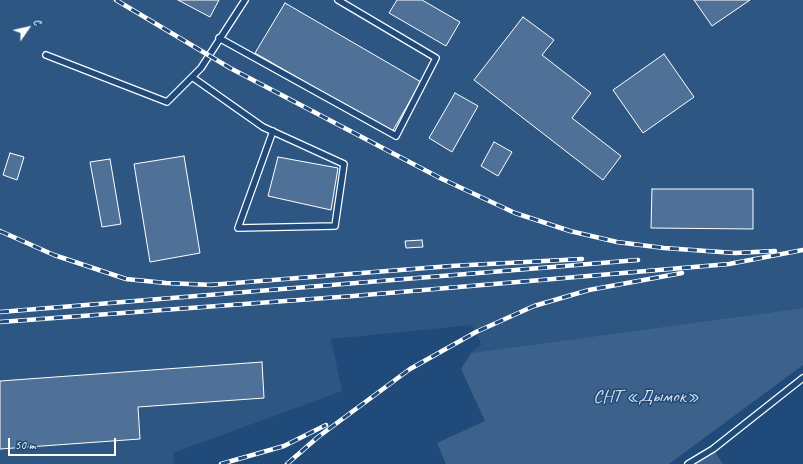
<!DOCTYPE html>
<html>
<head>
<meta charset="utf-8">
<style>
  body { margin:0 }
  #map { position:relative; width:803px; height:464px; overflow:hidden; background:#1f4a7a; font-family:Caveat,sans-serif }
  canvas { display:block }
  .north { position:absolute; left:8px; top:8px; width:40px; height:40px; -webkit-text-stroke:3px #1f4a7a; paint-order:stroke; rotate:56deg; font-size:11px; font-weight:700; line-height:16px; text-align:center; color:#fff }
  .north::after { content:''; display:block; margin:auto; width:14px; height:18px; background:#fff; clip-path:polygon(50% 0,100% 100%,50% 72%,0 100%) }
  .scale { position:absolute; left:8px; top:438px; width:108px; height:18px; box-sizing:border-box; border:2px solid #fff; border-top:0; padding-left:5px; font-size:12px; line-height:14px; white-space:nowrap; color:#fff; -webkit-text-stroke:3px #1f4a7a; paint-order:stroke }
</style>
</head>
<body>
<div id="map">
<canvas width="803" height="464"></canvas>
<div class="north">С</div>
<div class="scale">50 m</div>
</div>
<script>
const c = document.querySelector('canvas').getContext('2d');
c.lineJoin = 'round';
function paint(path, color) { c.fillStyle = color; c.fill(path, 'evenodd'); }
const poly = rows => new Path2D(rows.map(r => 'M' + r).join(''));
function trace(path, color, width, dash) { c.strokeStyle = color; c.lineWidth = width; c.lineCap = dash ? 'butt' : 'round'; c.setLineDash(dash || []); c.stroke(path); }
function write(font, color, halo, rows, align = 'center') {
  c.font = font + ' Caveat,sans-serif'; c.lineWidth = 3; c.setLineDash([]); c.textBaseline = 'middle'; c.strokeStyle = halo; c.fillStyle = color; for (const [text, x, y, turn = 0] of rows) {
    c.save(); c.translate(x, y); c.rotate((+turn || 0) * Math.PI / 180); c.textAlign = isNaN(turn) ? turn : align; if (halo) c.strokeText(text, 0, 0); c.fillText(text, 0, 0); c.restore();
  }
}
const built = poly([
  [0,0,803,0,803,308,471,353,481,344,472,325,331,339,342,391,173,453,174,464,0,464]
]);
const green = poly([
  [803,308,803,365,669,464,446,464,437,443,485,421,461,369,471,353],
  [713,449,723,464,688,464]
]);
const building = poly([
  [178,0,219,0,210,17,178,0],
  [397,0,422,0,460,22,446,46,389,13,397,0],
  [694,0,750,0,712,26,694,0],
  [285,3,421,82,392,132,255,53,285,3],
  [523,17,554,40,542,55,591,93,572,118,621,156,603,180,474,80,523,17],
  [664,54,694,97,643,133,613,90,664,54],
  [455,93,478,106,452,152,429,138,455,93],
  [494,142,512,152,498,176,481,166,494,142],
  [10,153,24,157,17,180,3,175,10,153],
  [184,156,200,253,150,262,134,164,184,156],
  [278,157,338,168,331,210,268,196,278,157],
  [110,159,121,224,102,227,90,162,110,159],
  [652,189,753,189,753,229,651,228,652,189],
  [422,240,423,247,406,248,405,241,422,240],
  [262,362,264,398,138,407,140,439,0,449,0,381,262,362]
]);
const service = poly([
  [219,38,396,136,436,58,338,0],
  [46,55,167,102,201,68,245,0],
  [192,77,263,127,344,164,335,226,238,228,273,131],
  [688,464,713,449,803,378]
]);
const rail = poly([
  [116,0,230,68,440,178,515,213,570,231,617,242,664,248,735,253,775,251],
  [0,231,54,255,126,279,166,283,213,285],
  [209,285,451,266,582,259],
  [0,312,638,260],
  [0,322,353,296,729,264,803,250],
  [221,464,284,446,326,425],
  [287,464,318,437,410,369,476,332,534,306,589,290,682,273]
]);
const parkNames = [
  ["СНТ «Дымок»",646,397]
];
paint(built, '#2e5683');
paint(green, '#3c618b');
paint(building, '#507197');
trace(building, '#fff', 1);
trace(service, '#fff', 8);
trace(service, '#1f4a7a', 5.5);
trace(rail, '#fff', 4.5);
trace(rail, '#1f4a7a', 3, [9]);
write('19px', '#d8dfe8', '#1f4a7a', parkNames);
</script>
</body>
</html>
